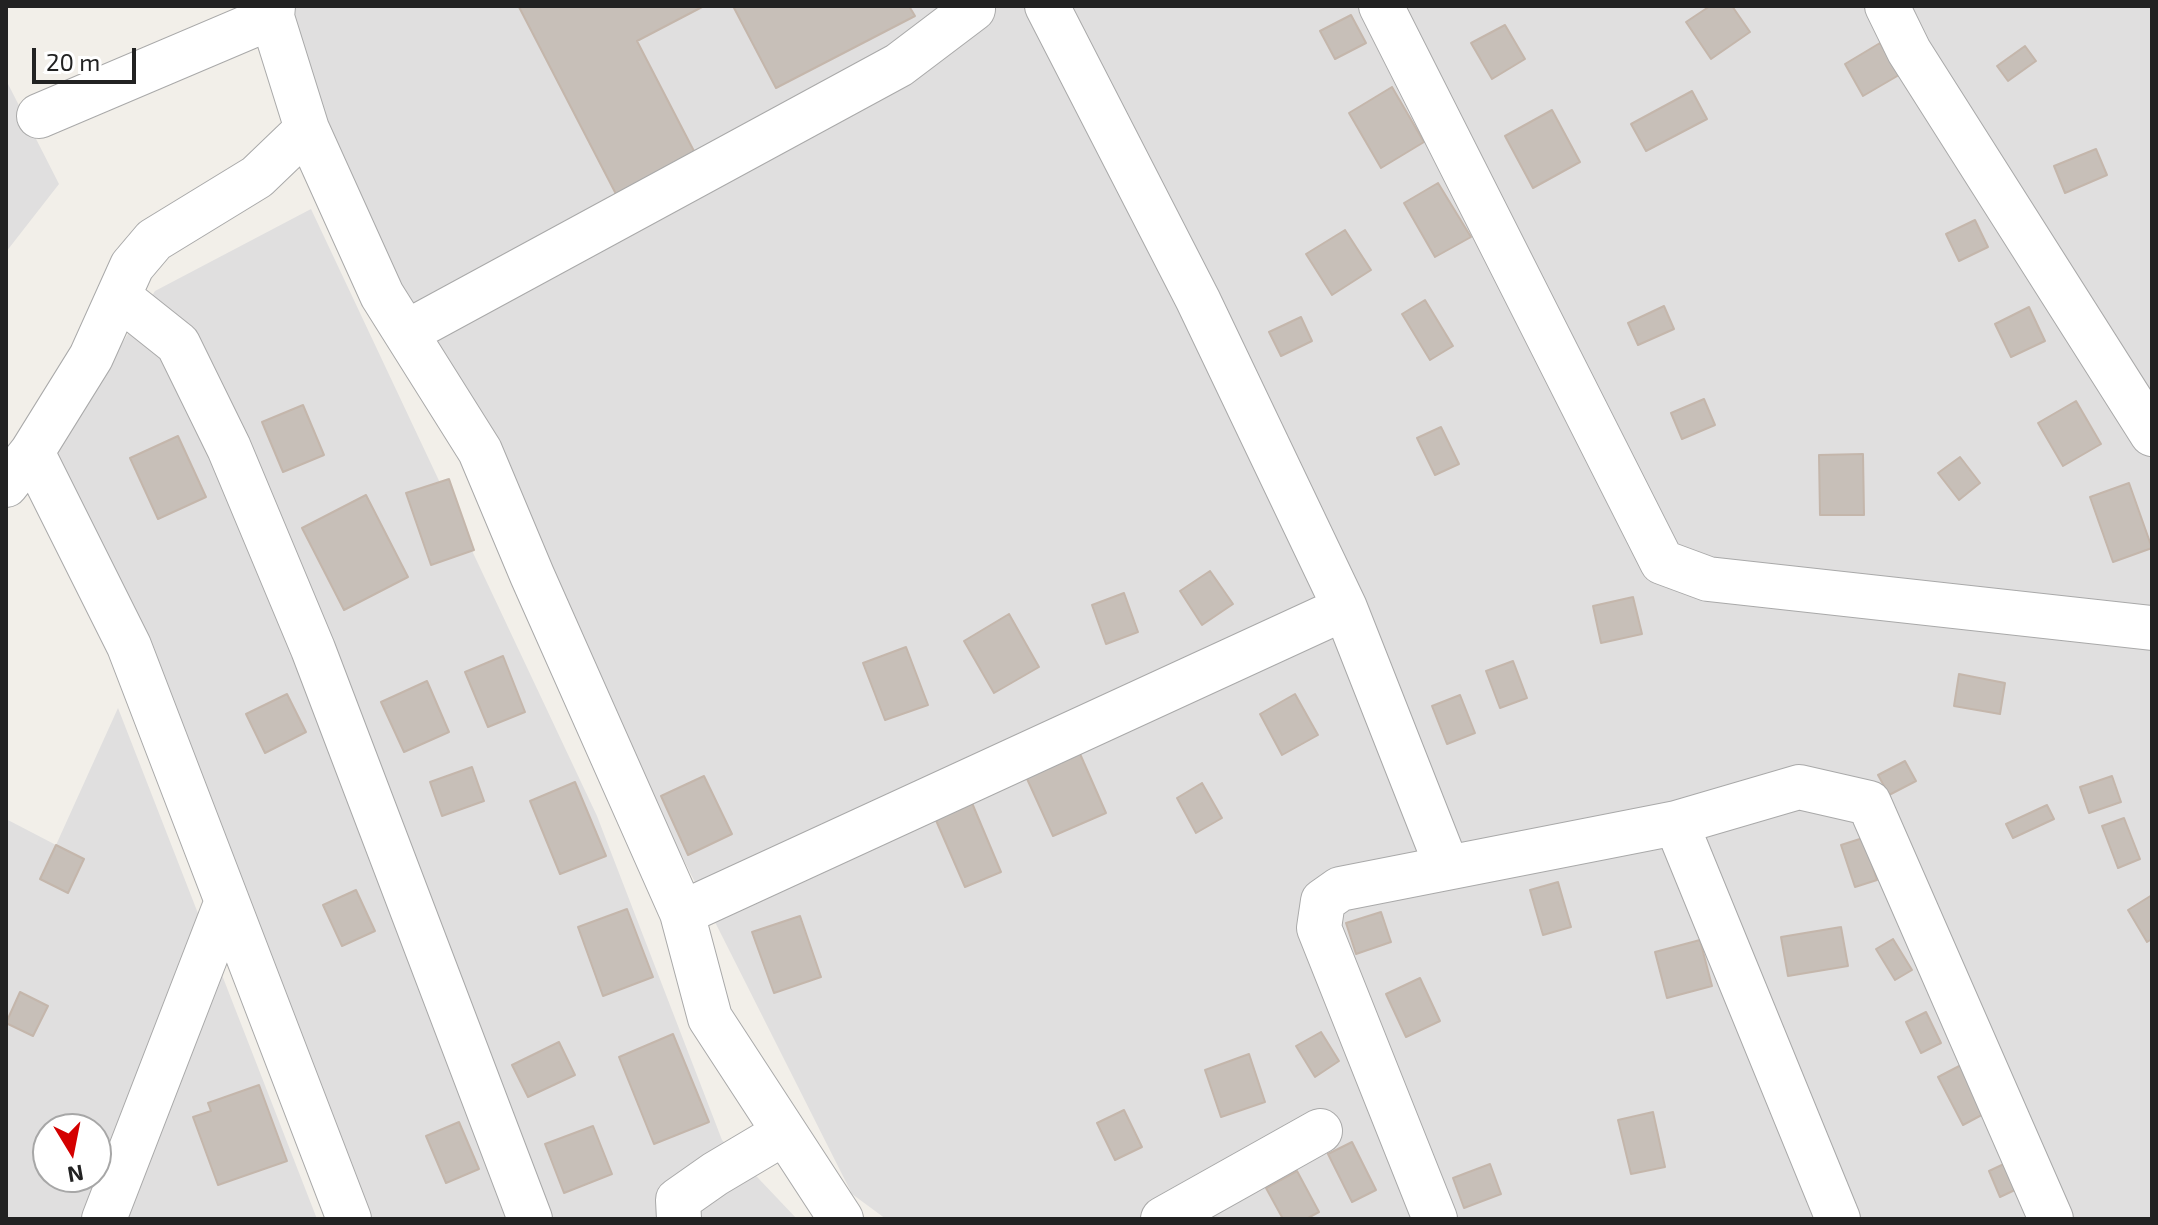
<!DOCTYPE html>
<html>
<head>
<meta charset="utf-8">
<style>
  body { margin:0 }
  #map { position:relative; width:2158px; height:1225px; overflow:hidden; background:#f2efe9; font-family:"Exo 2",sans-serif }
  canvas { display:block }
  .frame { position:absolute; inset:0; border:8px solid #222; pointer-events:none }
  .north { position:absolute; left:32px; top:1113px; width:80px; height:80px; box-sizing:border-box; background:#fff; border:2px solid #a7a7a7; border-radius:50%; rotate:170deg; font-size:22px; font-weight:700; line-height:32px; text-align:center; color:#222 }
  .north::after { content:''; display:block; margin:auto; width:28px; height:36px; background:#d40000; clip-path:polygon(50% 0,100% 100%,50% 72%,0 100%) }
  .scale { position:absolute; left:32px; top:48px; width:104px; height:36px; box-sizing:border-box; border:4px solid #222; border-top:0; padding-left:10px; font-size:24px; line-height:28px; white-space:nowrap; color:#222; -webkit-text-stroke:6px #fff; paint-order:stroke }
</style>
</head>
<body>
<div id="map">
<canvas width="2158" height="1225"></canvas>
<div class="frame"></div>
<div class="north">N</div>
<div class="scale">20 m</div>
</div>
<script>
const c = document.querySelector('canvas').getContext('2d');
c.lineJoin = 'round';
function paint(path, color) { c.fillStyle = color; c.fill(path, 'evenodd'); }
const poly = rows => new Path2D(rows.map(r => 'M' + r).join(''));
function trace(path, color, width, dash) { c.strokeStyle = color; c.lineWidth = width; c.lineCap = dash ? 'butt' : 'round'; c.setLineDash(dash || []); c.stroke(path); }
const residential = poly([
  [273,6,2152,6,2152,1219,886,1219,852,1194,585,664,407,332],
  [6,80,59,184,6,252],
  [311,209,597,816,722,1140,797,1219,370,1219,52,455,155,291],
  [118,708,317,1219,6,1219,6,819,56,845],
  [48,1129,96,1129,96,1177,48,1177]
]);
const building = poly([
  [521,6,704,6,637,41,696,155,617,196,519,7,521,6],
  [733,6,909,6,915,16,776,88,733,6],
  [1710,6,1732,6,1750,32,1711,59,1686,22,1710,6],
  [1351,15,1366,43,1335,59,1320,31,1351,15],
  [1505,25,1525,59,1492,79,1471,43,1505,25],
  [1880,43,1899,75,1863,96,1845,64,1880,43],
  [2025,46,2036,61,2008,81,1997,66,2025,46],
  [1392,87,1424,142,1381,168,1349,113,1392,87],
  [1692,91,1707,119,1646,151,1631,124,1692,91],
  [1552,110,1580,162,1533,188,1505,136,1552,110],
  [2096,149,2107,175,2065,193,2054,166,2096,149],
  [1438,183,1471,237,1435,257,1404,203,1438,183],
  [1975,220,1988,247,1959,261,1946,234,1975,220],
  [1345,230,1371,270,1332,295,1306,254,1345,230],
  [1425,300,1453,346,1430,360,1402,314,1425,300],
  [1664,306,1674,329,1638,345,1628,323,1664,306],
  [2029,307,2045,341,2011,357,1995,324,2029,307],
  [1301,317,1312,341,1281,356,1269,332,1301,317],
  [1704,399,1715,425,1682,439,1671,413,1704,399],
  [2076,401,2101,444,2063,466,2038,423,2076,401],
  [303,405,324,455,283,472,262,422,303,405],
  [1441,427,1459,464,1435,475,1417,438,1441,427],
  [178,436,206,497,158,519,130,458,178,436],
  [1863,454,1864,515,1820,515,1819,455,1863,454],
  [1960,457,1980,483,1959,500,1938,473,1960,457],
  [449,479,474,550,431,565,406,493,449,479],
  [2129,483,2152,548,2113,562,2090,497,2129,483],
  [366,495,408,577,344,610,302,528,366,495],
  [1210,571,1233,604,1202,625,1180,591,1210,571],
  [1124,593,1138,632,1106,644,1092,605,1124,593],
  [1633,597,1642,634,1601,643,1593,606,1633,597],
  [1009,614,1039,667,994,693,964,641,1009,614],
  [906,647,928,705,885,720,863,663,906,647],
  [503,656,525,712,488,727,465,672,503,656],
  [1513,661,1527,698,1500,708,1486,671,1513,661],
  [1959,674,2005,683,2000,714,1954,706,1959,674],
  [427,681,449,732,404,752,381,702,427,681],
  [287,694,306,732,265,753,246,714,287,694],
  [1295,694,1318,735,1282,755,1260,714,1295,694],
  [1460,695,1475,733,1447,744,1432,706,1460,695],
  [1077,747,1106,813,1053,836,1023,770,1077,747],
  [1905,761,1916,781,1889,795,1878,775,1905,761],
  [472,767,484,801,442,816,430,782,472,767],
  [704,776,732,834,688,855,661,796,704,776],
  [2112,776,2121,802,2089,813,2080,787,2112,776],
  [575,782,606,856,560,874,530,801,575,782],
  [1202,783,1222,818,1196,833,1177,798,1202,783],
  [972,803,1001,872,965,887,935,818,972,803],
  [2047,805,2054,819,2013,838,2006,824,2047,805],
  [2124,818,2140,859,2118,868,2102,826,2124,818],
  [1863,838,1877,880,1855,887,1841,845,1863,838],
  [56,845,84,859,68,893,40,879,56,845],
  [1558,882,1571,927,1543,935,1530,890,1558,882],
  [356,890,375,931,342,946,323,905,356,890],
  [2152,895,2152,939,2147,942,2128,910,2152,895],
  [627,909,653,977,603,996,578,927,627,909],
  [1381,912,1391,942,1356,954,1346,923,1381,912],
  [800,916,821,977,774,993,752,932,800,916],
  [1841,927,1848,966,1788,976,1781,937,1841,927],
  [1893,939,1912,970,1895,980,1876,949,1893,939],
  [1700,940,1712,986,1667,998,1655,952,1700,940],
  [1420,978,1440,1021,1406,1037,1386,994,1420,978],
  [20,992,48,1006,33,1036,6,1023,20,992],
  [1926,1012,1941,1043,1921,1053,1906,1022,1926,1012],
  [1321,1032,1339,1061,1315,1077,1296,1046,1321,1032],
  [673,1034,709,1122,654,1144,619,1057,673,1034],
  [559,1042,575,1075,528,1097,512,1065,559,1042],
  [1249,1054,1265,1102,1221,1117,1205,1070,1249,1054],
  [1967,1062,1991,1110,1963,1125,1938,1077,1967,1062],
  [259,1085,287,1161,218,1185,193,1117,211,1111,208,1103,259,1085],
  [1124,1110,1142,1147,1115,1160,1097,1123,1124,1110],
  [1653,1112,1665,1167,1631,1174,1618,1120,1653,1112],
  [459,1122,479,1169,446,1183,426,1136,459,1122],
  [593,1126,612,1174,564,1193,545,1144,593,1126],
  [1352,1142,1376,1190,1352,1202,1328,1154,1352,1142],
  [2006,1163,2017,1189,2000,1197,1989,1171,2006,1163],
  [1490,1164,1501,1194,1464,1208,1453,1178,1490,1164],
  [1297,1171,1319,1212,1306,1219,1283,1219,1266,1188,1297,1171]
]);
const minor = poly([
  [1047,6,1198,300,1345,608,1447,867],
  [1381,6,1662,562,1708,579,2152,628],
  [1887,6,1909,51,2152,434],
  [39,116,272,17],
  [307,129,382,295,480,451,532,575,682,913,710,1018,841,1219],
  [119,297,178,344,229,448,313,649,530,1219],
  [407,332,899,65,973,9,971,6],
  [32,452,129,646,349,1219],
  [6,485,32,452,91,357,132,266,154,240,257,177,307,129,272,17,273,6],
  [1676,823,1838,1219],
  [682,913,1345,608],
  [104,1219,227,901],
  [679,1219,678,1200,715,1174,784,1133],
  [1163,1219,1320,1131],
  [1435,1219,1319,928,1323,901,1340,889,1676,823,1799,787,1869,803,2051,1219]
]);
paint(residential, '#e0dfdf');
paint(building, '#c7bfb8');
trace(building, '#c4b6ab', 2);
trace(minor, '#a9a9a9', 46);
trace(minor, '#fff', 44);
</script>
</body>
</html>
